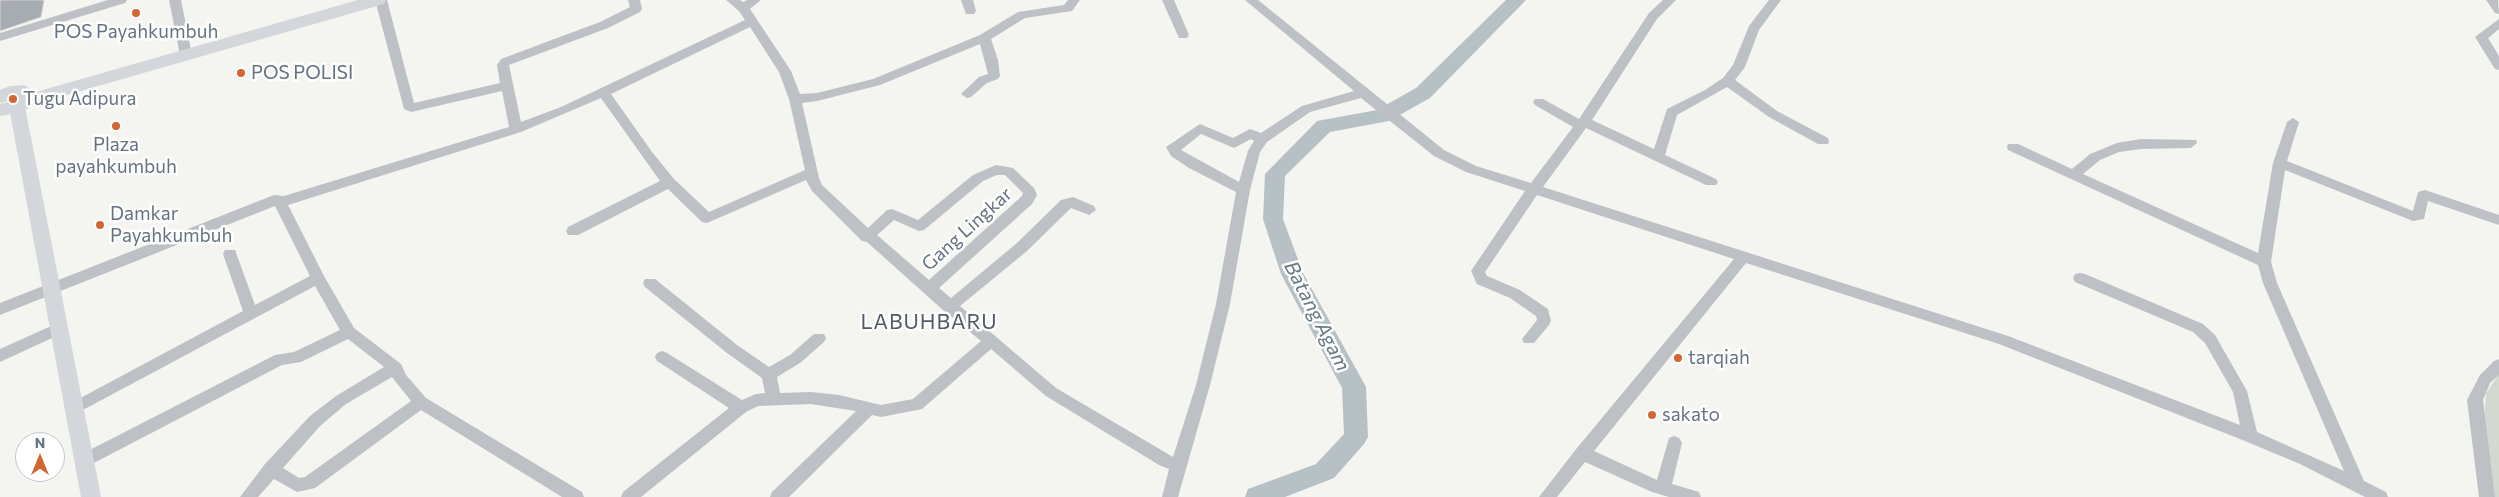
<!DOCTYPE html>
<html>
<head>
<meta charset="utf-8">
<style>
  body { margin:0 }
  #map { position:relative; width:2499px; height:497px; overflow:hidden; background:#f4f4f0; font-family:Commissioner,sans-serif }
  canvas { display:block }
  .north { position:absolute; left:15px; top:432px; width:50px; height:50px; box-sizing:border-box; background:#fff; border:1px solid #c1c7cc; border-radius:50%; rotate:0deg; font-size:14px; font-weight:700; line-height:20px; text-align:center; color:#65727f }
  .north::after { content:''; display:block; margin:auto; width:18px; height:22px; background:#d46431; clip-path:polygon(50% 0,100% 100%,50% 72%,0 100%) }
</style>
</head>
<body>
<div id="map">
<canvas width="2499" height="497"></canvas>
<div class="north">N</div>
</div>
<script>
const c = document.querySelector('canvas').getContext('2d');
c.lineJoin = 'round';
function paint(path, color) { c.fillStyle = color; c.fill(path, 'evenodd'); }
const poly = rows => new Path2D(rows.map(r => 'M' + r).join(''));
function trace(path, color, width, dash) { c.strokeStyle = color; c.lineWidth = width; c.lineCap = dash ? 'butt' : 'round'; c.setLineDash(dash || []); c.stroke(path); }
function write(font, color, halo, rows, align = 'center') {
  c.font = font + ' Commissioner,sans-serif'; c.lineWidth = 5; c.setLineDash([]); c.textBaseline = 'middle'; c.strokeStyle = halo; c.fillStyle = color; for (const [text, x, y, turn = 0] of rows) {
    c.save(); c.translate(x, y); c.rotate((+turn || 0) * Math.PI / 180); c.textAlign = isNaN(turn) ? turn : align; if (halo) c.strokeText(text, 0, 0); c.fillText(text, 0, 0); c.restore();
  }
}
const green = poly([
  [2499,374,2499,497,2493,497,2484,420,2486,393]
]);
const river = poly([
  [1506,0,1526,0,1430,98,1389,121,1330,132,1285,176,1283,219,1303,273,1366,387,1368,437,1364,444,1334,478,1285,497,1245,497,1248,489,1316,464,1344,434,1342,388,1281,274,1263,219,1265,174,1317,121,1377,110,1416,88,1506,0]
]);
const building = poly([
  [0,0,44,0,41,17,0,31,0,0]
]);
const minor = poly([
  [108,0,127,0,125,3,0,41,0,33,108,0],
  [169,0,181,0,192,55,190,58,186,59,180,55,169,0],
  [375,0,387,0,414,103,500,83,497,65,501,59,600,22,630,7,628,0,640,0,642,9,640,12,608,28,509,65,521,122,561,107,745,20,739,11,726,0,740,0,743,2,747,0,761,0,750,9,791,71,800,94,817,93,873,79,980,35,1018,12,1064,5,1068,0,1080,0,1072,11,1025,18,991,39,998,60,1000,76,998,79,987,83,971,97,967,98,961,94,979,77,988,74,980,44,880,85,817,101,802,103,819,178,822,185,868,228,887,210,892,209,918,220,973,175,996,165,1013,168,1034,188,1037,195,1032,204,939,288,951,298,1017,243,1061,200,1073,197,1094,206,1096,210,1089,215,1071,208,1027,251,960,306,1056,388,1173,457,1196,385,1216,304,1236,192,1189,168,1171,156,1166,147,1200,124,1233,138,1250,129,1261,133,1302,106,1354,91,1245,0,1258,0,1444,150,1476,166,1531,183,1573,127,1535,105,1533,102,1535,99,1543,99,1579,119,1649,13,1663,0,1676,0,1657,19,1592,120,1654,149,1667,109,1705,90,1723,78,1733,65,1749,26,1769,0,1781,0,1759,30,1745,67,1735,80,1777,111,1828,138,1829,141,1828,144,1818,144,1769,117,1727,87,1677,115,1665,155,1716,179,1718,182,1716,185,1706,185,1586,128,1543,187,2008,336,2240,425,2233,392,2205,343,2193,332,2075,282,2073,278,2075,274,2080,273,2085,274,2203,324,2215,335,2247,391,2257,432,2344,471,2263,283,2258,265,2008,150,2007,147,2008,144,2018,144,2072,169,2090,154,2117,143,2141,139,2196,140,2197,143,2191,148,2141,149,2119,152,2100,160,2083,174,2258,253,2273,163,2287,122,2293,118,2299,122,2287,161,2413,211,2418,192,2425,190,2499,215,2499,225,2428,201,2424,219,2413,221,2285,170,2271,262,2277,283,2364,481,2386,492,2388,497,2365,497,2300,464,2245,441,1999,344,1746,263,1594,451,1657,480,1669,438,1674,436,1679,438,1682,443,1672,484,1699,492,1701,497,1669,497,1652,492,1585,462,1557,497,1539,497,1577,448,1734,259,1537,195,1485,272,1487,276,1520,290,1548,309,1551,321,1549,325,1534,343,1524,343,1522,339,1537,320,1536,316,1510,298,1477,284,1471,271,1525,191,1466,172,1434,156,1361,98,1310,112,1267,142,1260,152,1250,190,1230,304,1210,385,1178,497,1162,497,1169,469,1159,465,1046,396,991,349,922,409,881,417,872,415,789,497,770,497,772,492,856,411,811,404,758,406,746,412,641,497,621,497,623,492,729,408,657,361,655,357,657,353,662,351,667,353,742,400,756,394,765,393,762,378,727,353,645,287,643,283,645,279,655,279,737,345,769,367,790,355,814,334,824,334,826,338,824,342,800,363,777,377,780,393,811,392,839,395,881,405,913,399,981,341,944,311,867,242,862,241,812,191,806,180,707,223,702,222,668,189,578,235,568,235,566,231,568,227,660,181,601,98,521,132,288,205,324,276,354,328,401,364,406,375,426,398,582,492,584,497,562,497,421,410,315,488,297,492,274,479,258,497,240,497,265,464,310,416,336,396,384,367,348,339,301,362,282,365,90,465,85,467,80,465,77,460,80,455,275,355,294,352,340,330,315,286,81,411,76,413,71,411,68,407,71,403,243,311,223,254,225,250,235,250,255,305,310,276,275,206,0,315,0,303,274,195,284,196,509,127,502,91,411,112,404,109,375,0],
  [750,27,779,72,789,99,805,170,709,212,674,179,652,152,611,94,750,27],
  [1201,134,1234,148,1251,139,1254,141,1248,151,1239,182,1181,150,1201,134],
  [997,175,1005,175,1023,193,1022,196,929,280,877,235,894,220,919,231,924,230,983,181,997,175],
  [392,377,411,401,305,477,299,478,283,468,320,426,346,404,392,377],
  [961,0,973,0,976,11,974,14,966,14,961,0],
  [1162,0,1174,0,1189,35,1187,38,1179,38,1162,0],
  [2486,0,2498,0,2499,14,2495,13,2486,0],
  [2499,19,2499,29,2488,38,2499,56,2499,70,2495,69,2475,37,2499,19],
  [60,322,65,324,67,328,65,332,0,362,0,349,60,322],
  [2499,359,2499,375,2490,383,2483,400,2495,497,2479,497,2467,400,2480,375,2494,361,2499,359]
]);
const major = poly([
  [17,101,23,103,25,107,101,497,81,497,9,107,11,103,17,101]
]);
const highway = poly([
  [358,0,386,0,384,4,32,105,23,112,0,116,0,104,12,101,18,98,0,103,0,90,10,86,24,85,36,92,358,0]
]);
const markers = [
  [136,13,5,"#d46431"],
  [241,73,5,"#d46431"],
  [13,99,5,"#d46431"],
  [116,126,5,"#d46431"],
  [100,225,5,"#d46431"],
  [1678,358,5,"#d46431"],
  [1652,415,5,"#d46431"]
];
const poiNames = [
  ["POS Payahkumbuh",136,32,"center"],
  ["POS POLISI",251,73],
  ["Tugu Adipura",23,99],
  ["Plaza",116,145,"center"],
  ["payahkumbuh",116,167,"center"],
  ["Damkar",110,214],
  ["Payahkumbuh",110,236],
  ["tarqiah",1688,358],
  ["sakato",1662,415]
];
const streetNames = [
  ["Gang Lingkar",967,229,-42]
];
const waterNames = [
  ["Batang Agam",1317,316,63]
];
const quarterNames = [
  ["LABUHBARU",929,322]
];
paint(green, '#d3d9d0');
paint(river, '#b7c1c5');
paint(building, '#a6acb2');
trace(building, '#d5d5d3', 1);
paint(minor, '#bdc0c4');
paint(major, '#d3d7db');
paint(highway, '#d3d7db');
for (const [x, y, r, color] of markers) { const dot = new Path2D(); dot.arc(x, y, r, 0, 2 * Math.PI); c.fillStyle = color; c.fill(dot); trace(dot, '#fff', 2); }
write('19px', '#65727f', '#fff', poiNames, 'left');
write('19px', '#65727f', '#fff', streetNames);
write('italic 20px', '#667983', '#fff', waterNames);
c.letterSpacing = '1px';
write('21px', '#535b65', '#fff', quarterNames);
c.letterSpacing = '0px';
</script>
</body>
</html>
